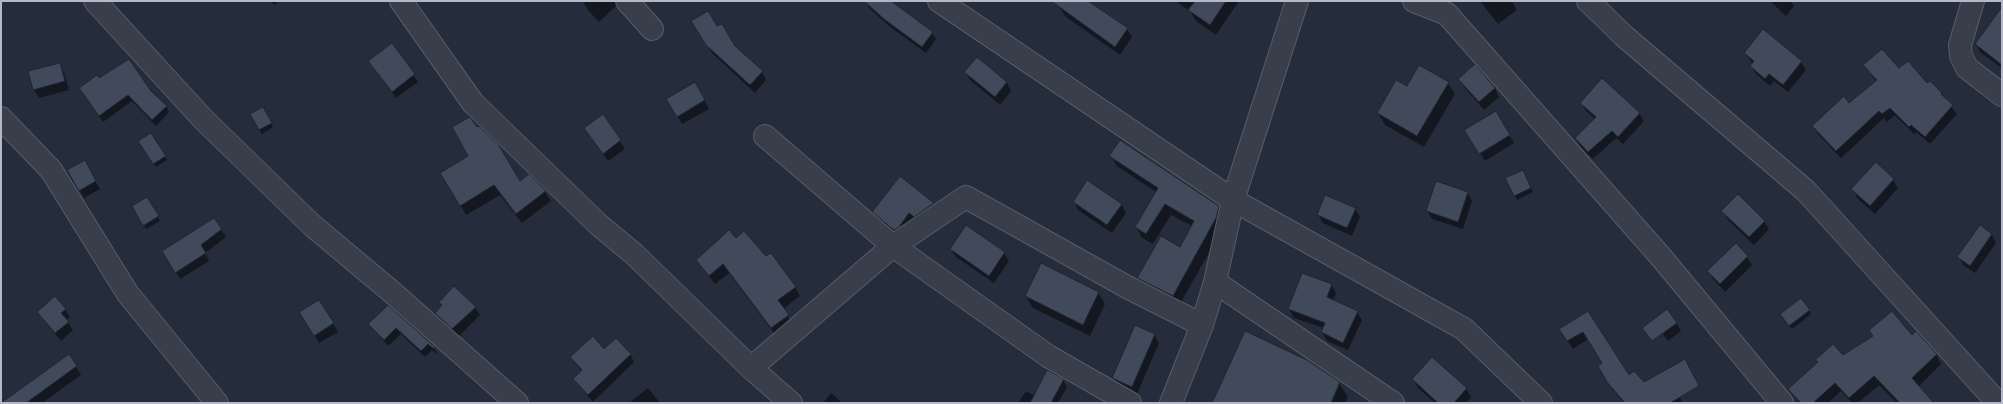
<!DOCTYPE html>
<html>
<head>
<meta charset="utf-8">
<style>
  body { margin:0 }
  #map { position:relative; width:2003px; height:404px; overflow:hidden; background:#252c3b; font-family:Manrope,sans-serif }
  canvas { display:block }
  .frame { position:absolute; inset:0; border:2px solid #b4b9c7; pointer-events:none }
</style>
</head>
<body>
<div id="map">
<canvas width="2003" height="404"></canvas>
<div class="frame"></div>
</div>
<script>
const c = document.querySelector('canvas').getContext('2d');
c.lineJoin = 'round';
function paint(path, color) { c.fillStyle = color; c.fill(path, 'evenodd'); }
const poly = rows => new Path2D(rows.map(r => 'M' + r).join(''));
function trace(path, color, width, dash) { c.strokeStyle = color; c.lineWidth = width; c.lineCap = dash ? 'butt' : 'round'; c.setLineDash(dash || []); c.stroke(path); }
const shadow = poly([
  [271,1,280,1,274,5],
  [584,1,615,1,617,5,599,22,588,10,583,2],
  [866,1,889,1,932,32,936,39,926,53,889,26,869,8],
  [1065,1,1086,1,1127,29,1132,37,1120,55,1065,16,1060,8],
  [1175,1,1239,1,1216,35,1196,21,1190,11],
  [1480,1,1512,1,1517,10,1498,24],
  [1770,1,1791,1,1794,6,1786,16],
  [2002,17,2002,68,1980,52,1976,44],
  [717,28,762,72,766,80,755,93,712,53,697,30],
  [391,44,418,82,396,98,374,68],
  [1745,53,1801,62,1806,70,1788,92,1774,81,1770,86,1756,74,1751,66,1753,64],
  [977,58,1007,83,1011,91,1000,105,970,80,966,72],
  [59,64,64,72,69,90,39,98,34,90,29,72],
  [1864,65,1899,70,1941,93,1957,114,1930,144,1916,132,1914,134,1895,115,1887,122,1884,118,1841,158,1818,134,1814,126,1849,104,1877,82],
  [1475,66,1495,88,1499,97,1484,110,1464,87,1460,79],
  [99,80,150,91,166,106,169,112,156,126,132,101,103,122,84,95],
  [694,83,709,109,682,124,667,99],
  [1448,83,1455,94,1424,147,1385,125,1378,113],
  [1581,103,1639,113,1644,121,1623,144,1616,138,1593,159,1580,146,1576,138,1595,119,1586,111],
  [262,108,273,127,262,134,251,114],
  [1495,112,1514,143,1485,161,1466,130],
  [602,115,625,149,608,161,585,128],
  [151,134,167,160,156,167,140,142],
  [470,156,520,183,529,176,545,192,551,201,522,223,500,195,466,215,442,173],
  [1111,156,1218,206,1225,217,1222,229,1179,306,1145,289,1138,278,1180,248,1192,226,1171,215,1153,244,1142,238,1136,227,1156,192,1117,166],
  [84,162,100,189,84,198,68,171],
  [1876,164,1893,180,1898,188,1875,214,1857,198,1853,189],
  [1525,175,1533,192,1517,200,1506,179],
  [900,178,933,204,937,211,899,237,877,219,873,212],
  [1088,181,1122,205,1126,213,1112,233,1078,210,1074,202],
  [1467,192,1472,201,1463,229,1432,219,1427,211],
  [147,199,160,221,146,229,133,206],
  [1355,209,1360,217,1352,236,1323,223,1318,215],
  [1723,211,1764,221,1769,229,1754,245,1727,219],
  [214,219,226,237,205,253,209,261,180,279,167,258],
  [1980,226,1992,235,1996,243,1975,273,1963,265,1959,257],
  [736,239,795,287,800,296,783,309,793,325,777,337,729,273,715,284,697,260],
  [1736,245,1747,257,1752,265,1725,292,1713,279,1709,271],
  [951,249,1004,253,1009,261,994,283,956,257],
  [1331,285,1336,293,1333,301,1357,312,1362,320,1348,350,1327,341,1322,332,1324,328,1294,318,1289,309],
  [1098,293,1105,304,1090,336,1033,308,1026,296],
  [319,301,338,332,319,343,301,312],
  [440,302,475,307,480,315,458,337,440,321,436,313,442,306],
  [388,307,434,348,438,355,432,350,425,357,401,334,388,346,370,324],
  [65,309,70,317,66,320,73,330,61,341,38,312],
  [1809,310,1811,314,1792,329,1783,318],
  [1588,312,1629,377,1644,383,1670,379,1683,403,1624,403,1613,390,1599,366,1603,363,1588,339,1573,349,1565,337],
  [1676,323,1681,331,1668,341,1659,328],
  [1154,334,1159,343,1137,394,1118,386,1113,378],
  [1912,337,1936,354,1941,364,1918,387,1932,403,1897,403,1879,385,1858,403,1852,403,1841,391,1828,403,1799,403,1790,389,1818,363,1817,360,1843,356],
  [604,350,630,354,634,362,593,402,574,379,582,372,571,358],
  [69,355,81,375,42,403,16,403],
  [1413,379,1466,389,1471,397,1466,403,1435,403,1418,388],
  [1063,380,1067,387,1058,403,1018,403,1026,391,1035,396],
  [1339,383,1348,397,1345,403,1214,403],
  [648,388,660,403,629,403],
  [831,393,841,402,842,403,823,403]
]);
const building = poly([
  [864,1,891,1,933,32,922,47,884,19,864,1],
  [1051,1,1088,1,1128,28,1115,47,1051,1],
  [1195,1,1226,1,1210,25,1188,10,1195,1],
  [2002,7,2002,65,1975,44,2002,7],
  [708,11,717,26,722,24,735,46,763,71,750,85,706,45,691,21,708,11],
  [1763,29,1802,61,1783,85,1769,74,1765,79,1750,66,1754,61,1744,53,1763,29],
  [392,43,415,74,392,92,368,61,392,43],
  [1882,49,1899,68,1908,61,1927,83,1930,81,1942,93,1941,94,1953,105,1925,137,1911,125,1909,127,1890,108,1882,114,1879,111,1836,151,1812,126,1844,96,1849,103,1877,80,1863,65,1882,49],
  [977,57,1007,82,995,97,964,72,977,57],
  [129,59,151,91,167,106,152,120,128,95,99,116,79,88,97,75,99,78,129,59],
  [60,63,65,81,33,90,28,71,60,63],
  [1475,64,1495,88,1479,102,1458,79,1475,64],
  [1419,65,1449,82,1417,136,1377,113,1396,80,1407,86,1419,65],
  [1602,78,1640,113,1618,137,1612,131,1588,152,1575,138,1596,117,1580,103,1602,78],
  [695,82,705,100,677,117,666,99,695,82],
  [263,107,272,123,259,130,250,114,263,107],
  [1496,111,1510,135,1479,154,1464,130,1496,111],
  [603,114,621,140,603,154,584,128,603,114],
  [470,117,477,127,479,126,498,144,520,181,529,174,546,191,516,214,494,185,460,206,440,173,468,156,452,127,470,117],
  [151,133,166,156,153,164,138,141,151,133],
  [1120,140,1219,206,1216,218,1173,296,1137,278,1161,236,1180,247,1194,221,1165,204,1146,234,1135,227,1158,188,1109,156,1120,140],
  [85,160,96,181,79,191,67,170,85,160],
  [1876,162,1894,179,1870,206,1851,189,1876,162],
  [1523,170,1531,188,1514,196,1505,178,1523,170],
  [900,176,934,203,914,217,909,213,899,227,894,230,872,212,900,176],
  [1087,180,1122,204,1107,225,1073,202,1087,180],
  [1436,181,1468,192,1458,222,1426,211,1436,181],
  [1738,194,1765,221,1749,237,1721,211,1738,194],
  [1325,195,1356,208,1347,228,1317,215,1325,195],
  [147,197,159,216,143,226,132,206,147,197],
  [214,218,222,229,201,245,206,253,175,273,162,251,214,218],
  [966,225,1005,252,989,276,950,249,966,225],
  [1980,225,1992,234,1970,266,1957,257,1980,225],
  [729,230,736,238,744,231,766,256,771,253,796,287,778,300,789,315,771,328,723,264,709,276,696,260,729,230],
  [1736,243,1748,256,1720,284,1707,271,1736,243],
  [1041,263,1099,292,1083,325,1025,296,1041,263],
  [1302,273,1332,284,1327,297,1358,311,1343,343,1321,332,1325,323,1288,309,1302,273],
  [454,286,476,307,452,329,435,313,442,305,439,302,454,286],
  [55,296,66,309,61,313,69,322,55,333,37,312,55,296],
  [1801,298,1810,310,1789,326,1780,314,1801,298],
  [319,300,334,323,314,336,299,312,319,300],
  [388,305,435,347,434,349,428,344,421,351,396,328,384,340,368,324,388,305],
  [1667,309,1677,323,1652,341,1642,328,1667,309],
  [1588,311,1629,375,1634,371,1644,382,1685,359,1699,386,1670,403,1625,403,1607,382,1598,366,1602,363,1583,332,1567,341,1559,329,1588,311],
  [1892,311,1912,335,1916,331,1937,354,1912,378,1934,403,1900,403,1874,376,1849,398,1835,383,1813,403,1801,403,1788,389,1818,362,1815,360,1833,344,1843,355,1873,336,1869,330,1892,311],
  [1135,325,1155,334,1132,387,1112,378,1135,325],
  [1245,331,1307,360,1340,382,1331,403,1212,403,1245,331],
  [593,336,604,349,616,338,631,354,588,395,573,379,582,370,570,357,593,336],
  [69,354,77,366,26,403,1,403,69,354],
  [1432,357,1467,388,1454,403,1438,403,1412,379,1432,357],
  [1047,370,1064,379,1051,403,1030,403,1047,370]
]);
const minor = poly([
  [95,1,203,119,313,226,393,293,517,403],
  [401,1,473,103,599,225,634,254,751,368,791,403],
  [627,1,652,29],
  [939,1,1233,200,1464,329,1541,403],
  [1414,1,1447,14,1661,257,1782,403],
  [1588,1,1624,36,1806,191,1998,403],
  [1973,1,1960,45,1961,56,1967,68,2002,95],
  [1,118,51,170,128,294,217,403],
  [765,136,893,246,1048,356,1130,403],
  [1215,282,1393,403],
  [751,368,893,246,966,197,1127,287,1202,325],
  [1171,403,1202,325,1215,282,1233,200,1297,1]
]);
paint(shadow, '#0007');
paint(building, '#414a5a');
trace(building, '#202532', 1);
trace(minor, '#575c69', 24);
trace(minor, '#393e4b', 22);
</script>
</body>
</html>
